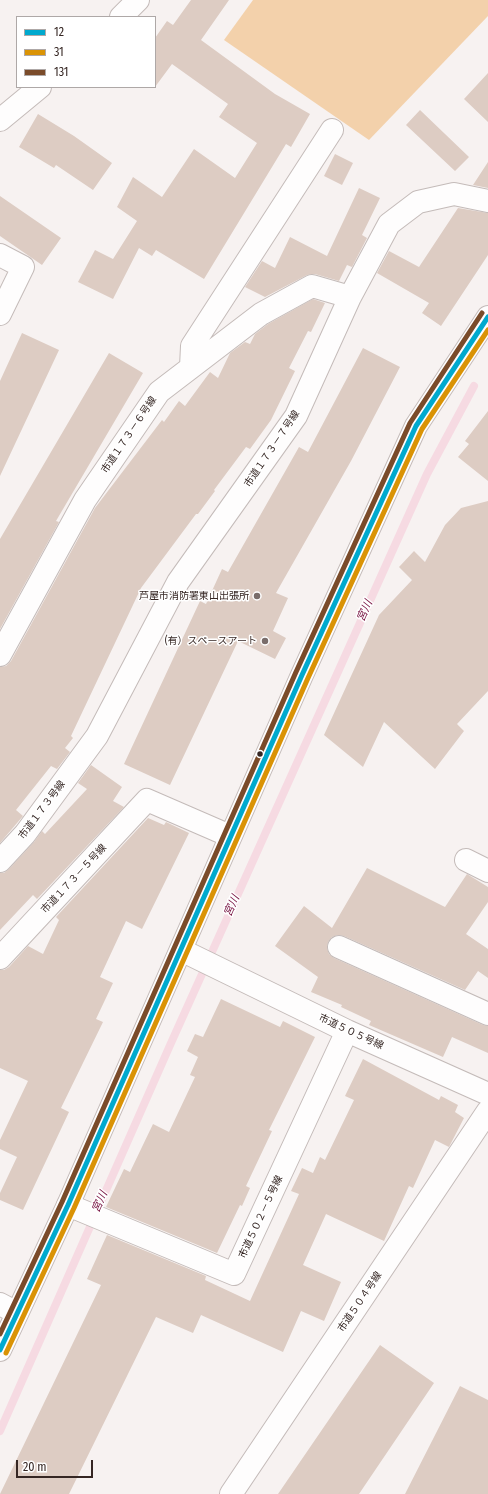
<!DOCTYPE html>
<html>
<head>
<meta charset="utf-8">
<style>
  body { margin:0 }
  #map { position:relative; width:488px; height:1494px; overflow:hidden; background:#f7f2f1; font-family:"Fira Sans Condensed",sans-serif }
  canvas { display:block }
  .legend { position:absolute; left:16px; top:16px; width:140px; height:72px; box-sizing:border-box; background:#fff; border:1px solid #aea8a7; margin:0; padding:5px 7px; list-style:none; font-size:12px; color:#352623 }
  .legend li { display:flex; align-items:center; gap:8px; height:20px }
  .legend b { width:20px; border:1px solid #aea8a7 }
  .scale { position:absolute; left:16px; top:1460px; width:77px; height:18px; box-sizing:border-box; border:2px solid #352623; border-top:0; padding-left:5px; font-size:12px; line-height:14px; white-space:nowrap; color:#352623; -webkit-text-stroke:3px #fff; paint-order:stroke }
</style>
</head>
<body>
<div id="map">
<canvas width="488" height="1494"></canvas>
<ul class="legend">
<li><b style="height:5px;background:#00a9ce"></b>12</li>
<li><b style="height:5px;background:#da9305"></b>31</li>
<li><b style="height:5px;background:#7a4b2a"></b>131</li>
</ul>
<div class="scale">20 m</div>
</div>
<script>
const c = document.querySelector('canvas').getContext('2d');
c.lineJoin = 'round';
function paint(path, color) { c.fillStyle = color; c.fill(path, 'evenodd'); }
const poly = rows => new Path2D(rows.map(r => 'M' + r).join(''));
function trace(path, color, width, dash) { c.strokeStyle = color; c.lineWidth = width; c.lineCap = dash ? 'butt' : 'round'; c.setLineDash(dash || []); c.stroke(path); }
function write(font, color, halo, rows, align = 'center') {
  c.font = font + ' "Fira Sans Condensed","Noto Sans JP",sans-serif'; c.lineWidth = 3; c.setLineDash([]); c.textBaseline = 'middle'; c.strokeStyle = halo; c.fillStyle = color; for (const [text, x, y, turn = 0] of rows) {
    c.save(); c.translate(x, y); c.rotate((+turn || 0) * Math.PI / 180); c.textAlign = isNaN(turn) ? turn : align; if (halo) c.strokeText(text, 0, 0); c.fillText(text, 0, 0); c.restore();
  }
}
const forest = poly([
  [253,0,488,0,488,16,369,140,224,40]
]);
const stream = poly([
  [0,1431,171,1043,427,474,474,386]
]);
const building = poly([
  [191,0,229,0,201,40,275,94,310,114,291,147,286,144,204,279,156,250,152,256,139,248,113,299,78,282,95,250,113,259,137,221,117,207,133,177,162,197,194,149,235,178,257,143,219,117,228,104,172,64,155,87,155,38,167,21,173,25],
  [488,73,488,122,464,99],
  [420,110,469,157,455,171,406,125],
  [38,114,74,136,112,163,93,190,56,165,54,168,19,147],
  [335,154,353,163,342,185,324,176],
  [488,162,488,188,473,185],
  [359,188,380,198,362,235,367,238,352,267,347,265,339,281,315,274,307,275,265,297,245,287,262,261,275,268,290,237,327,256],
  [0,196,61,238,42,265,0,236],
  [458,208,488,213,488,255,441,326,422,313,429,303,377,273,389,251,419,267],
  [313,299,325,303,311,332,308,331,289,368,295,371,271,420,250,449,246,447,214,490,215,491,198,514,196,514,141,588,71,736,73,738,65,748,70,752,57,769,51,766,16,810,23,816,0,843,0,667,6,666,11,661,95,508,162,420,164,422,179,401,185,406,210,372,218,378,230,353,245,342,250,344,255,334,268,324],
  [22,333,59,350,0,476,0,381],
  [363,348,400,367,351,461,276,593,288,598,273,631,286,638,275,659,238,641,170,785,124,764,200,601,206,604,222,569,228,572,299,447,308,452],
  [109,353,143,373,56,521,59,522,0,629,0,539],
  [488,411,488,481,458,457,469,444,465,441],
  [488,501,488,691,457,724,464,731,435,769,384,722,363,767,324,735,379,615,412,580,399,567,414,551,425,562,445,525,461,508],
  [91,765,122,787,113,801,124,807,37,899,33,895,0,930,0,873,4,873,9,869,34,842,42,831,45,834,87,789,78,783],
  [148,818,164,825,166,822,189,833,142,929,126,921,100,977,113,983,96,1019,103,1022,61,1108,69,1112,23,1210,0,1200,0,1193,17,1157,0,1149,0,1140,28,1081,0,1068,0,970,4,970,9,967,28,946,43,954,59,920,56,917],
  [367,868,445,907,467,874,488,887,488,902,466,934,488,949,488,978,478,971,465,990,344,936,338,935,332,937,328,942,327,948,329,954,334,958,483,1025,488,1026,488,1053,452,1037,443,1057,369,1025,371,1021,341,1007,342,1005,311,992,318,977,275,946,304,906,332,928],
  [221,999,280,1027,283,1021,315,1037,269,1130,272,1131,246,1186,250,1188,242,1206,240,1205,217,1253,106,1207,124,1169,130,1172,153,1124,169,1132,195,1077,190,1075,198,1057,187,1051,195,1034,203,1037],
  [363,1059,439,1100,441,1096,458,1105,455,1112,464,1118,449,1147,435,1140,413,1188,409,1186,384,1241,326,1214,303,1265,341,1282,324,1321,301,1311,283,1352,201,1315,193,1333,156,1317,69,1494,0,1494,101,1285,87,1279,107,1235,206,1276,205,1280,250,1301,299,1194,291,1191,302,1168,313,1173,320,1157,325,1160,354,1100,345,1096],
  [380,1345,434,1383,359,1494,278,1494],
  [460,1386,488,1400,488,1494,405,1494]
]);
const street = poly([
  [121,17,138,0],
  [0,120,40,87],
  [0,255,23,267,0,314],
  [191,367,192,346,332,130],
  [0,655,85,500,159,392,261,314,312,286,350,297],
  [466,860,488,871],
  [0,861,25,834,97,736,178,582,296,416,350,297,389,224,418,202,454,194,488,201],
  [339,947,488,1014],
  [181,950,347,1031,488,1094],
  [0,958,147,800,230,836],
  [68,1205,234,1274,347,1031],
  [0,1304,17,1313],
  [231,1494,488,1111]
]);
const secondary = poly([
  [0,1350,68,1205,302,675,416,426,488,317]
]);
const bus1 = poly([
  [0,1350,68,1205,302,675,416,426,488,317]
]);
const bus2 = poly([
  [6,1353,74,1208,308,678,422,429,488,330]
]);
const bus3 = poly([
  [0,1334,62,1202,296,672,410,423,482,313]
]);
const markers = [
  [257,596,4,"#796d6b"],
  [265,641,4,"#796d6b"],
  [260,754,3.5,"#352623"]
];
const streetNames = [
  ["市道１７３－６号線",129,435,-56],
  ["市道１７３－７号線",272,449,-56],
  ["市道１７３号線",42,810,-53],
  ["市道１７３－５号線",74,879,-47],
  ["市道５０５号線",351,1032,25],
  ["市道５０２－５号線",261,1217,-65],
  ["市道５０４号線",360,1302,-56]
];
const poiNames = [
  ["芦屋市消防署東山出張所",249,596],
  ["(有）スペースアート",257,641]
];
const waterNames = [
  ["宮川",365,611,-66],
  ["宮川",232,906,-66],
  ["宮川",100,1202,-66]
];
paint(forest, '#f3d1ab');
trace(stream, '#f6dae2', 8);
paint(building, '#ddccc3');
trace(street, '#c4bbb9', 24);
trace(secondary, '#c4bbb9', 24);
trace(street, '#fefdfd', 22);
trace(secondary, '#fefdfd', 22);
trace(bus1, '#00a9ce', 5);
trace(bus2, '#da9305', 5);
trace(bus3, '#7a4b2a', 5);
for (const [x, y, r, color] of markers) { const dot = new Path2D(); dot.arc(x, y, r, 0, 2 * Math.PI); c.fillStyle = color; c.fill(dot); trace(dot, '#fff', 1.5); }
write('10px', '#352623', '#fff', streetNames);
write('10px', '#352623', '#fff', poiNames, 'right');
write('italic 11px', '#791644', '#fff', waterNames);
</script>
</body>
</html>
